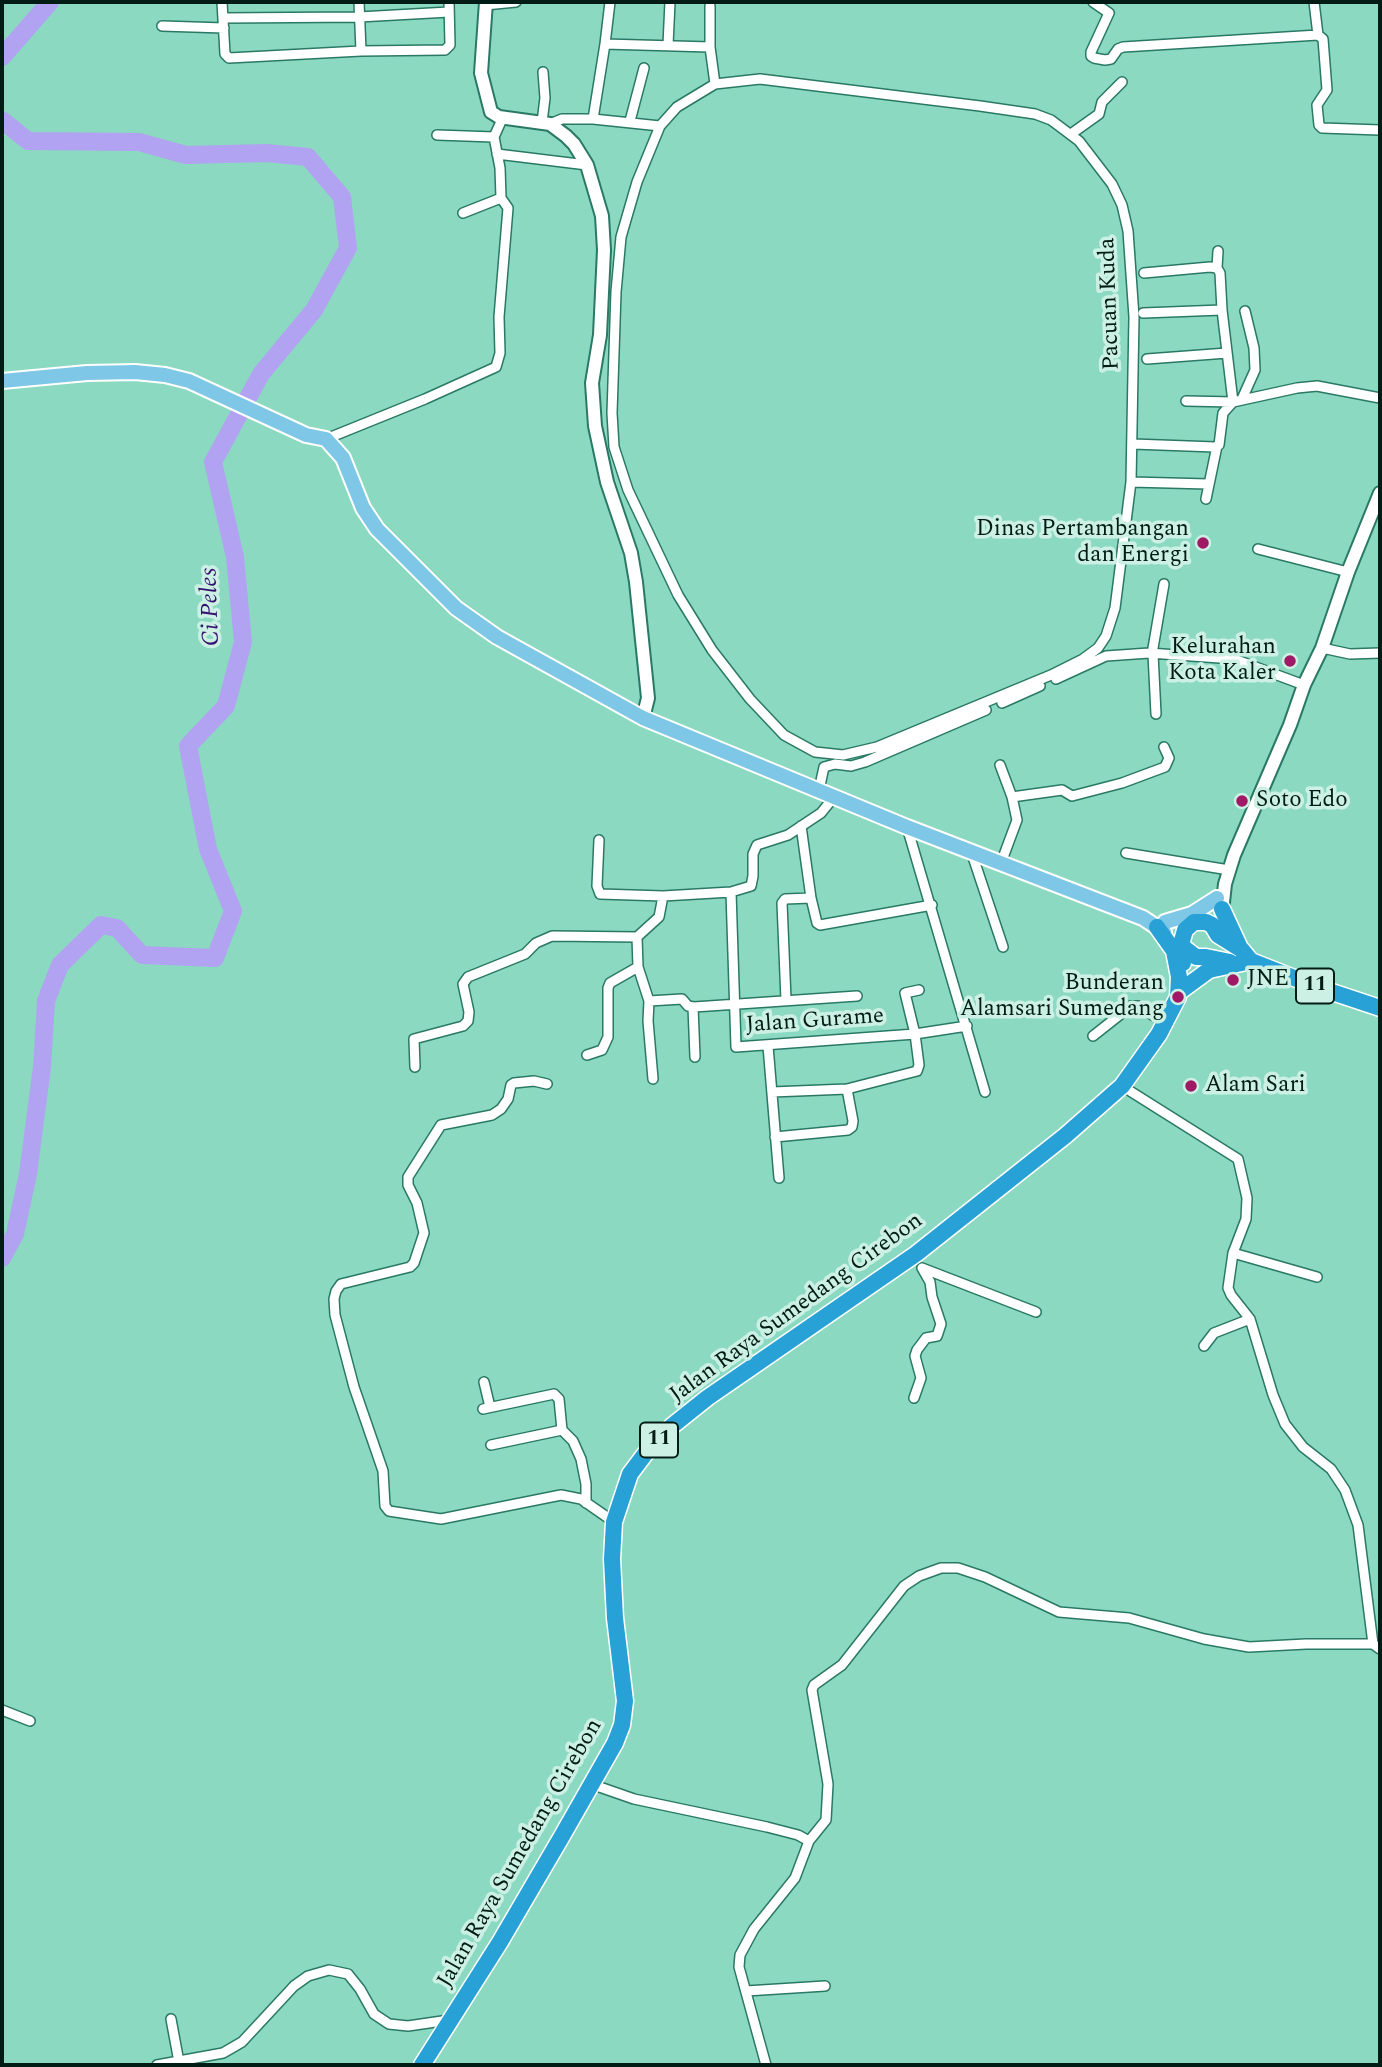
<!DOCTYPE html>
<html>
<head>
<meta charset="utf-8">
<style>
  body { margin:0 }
  #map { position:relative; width:1382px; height:2067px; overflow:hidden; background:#8bd9c1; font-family:Spectral,serif }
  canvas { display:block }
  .frame { position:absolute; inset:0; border:4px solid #001c14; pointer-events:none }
</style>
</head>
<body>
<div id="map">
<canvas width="1382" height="2067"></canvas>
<div class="frame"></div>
</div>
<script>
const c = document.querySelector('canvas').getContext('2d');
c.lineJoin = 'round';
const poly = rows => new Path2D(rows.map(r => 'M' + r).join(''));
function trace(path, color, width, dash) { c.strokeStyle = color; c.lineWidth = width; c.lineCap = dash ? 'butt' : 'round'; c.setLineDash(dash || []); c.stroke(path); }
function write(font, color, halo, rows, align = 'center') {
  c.font = font + ' Spectral,serif'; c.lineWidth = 7; c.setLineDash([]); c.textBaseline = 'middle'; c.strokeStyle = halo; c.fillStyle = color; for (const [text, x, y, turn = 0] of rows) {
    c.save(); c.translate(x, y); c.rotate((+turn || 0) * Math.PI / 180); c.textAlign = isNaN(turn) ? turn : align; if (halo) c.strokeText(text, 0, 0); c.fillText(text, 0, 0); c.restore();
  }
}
const river = poly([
  [2,57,50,2],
  [2,120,28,141,139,142,186,155,267,153,308,157,342,197,348,248,314,310,261,374,213,462,235,557,243,642,226,706,188,746,208,849,233,911,215,958,142,955,117,928,101,925,60,965,46,1001,42,1067,28,1174,15,1234,2,1258]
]);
const street = poly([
  [222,2,225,54,229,58,361,51,445,50,450,45,449,2],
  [359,2,361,51],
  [1093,2,1109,13,1091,52,1091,56,1094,58,1105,60,1111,59,1118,49,1123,47,1318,35,1314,2],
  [485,5,516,2],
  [223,18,359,17,449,12],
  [162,26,224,28],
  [1318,35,1323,39,1327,90,1317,105,1319,125,1322,128,1380,130],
  [605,44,610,2],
  [668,45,670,2],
  [710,47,710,6],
  [760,79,980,106,1035,114,1051,120,1079,141,1112,184,1122,205,1128,231,1134,317,1131,482,1115,608,1106,636,1098,648,1083,659,1051,675,877,747,843,755,815,752,784,735,750,699,712,650,678,595,628,490,614,447,612,413,616,292,621,237,637,182,660,126,677,107,715,84,760,79],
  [593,119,605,44,710,47,715,84],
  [630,121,644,68],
  [542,122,545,98,543,72],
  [550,124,562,119,593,119,660,126],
  [1071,134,1099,114,1102,102,1122,82],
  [437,135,494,137,503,117],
  [497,154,587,165],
  [463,213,501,198,500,168,494,137],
  [1217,268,1218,251],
  [1144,273,1210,267,1217,268,1220,273,1222,310,1233,402,1186,401],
  [1143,313,1222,310],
  [1147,359,1227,353],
  [1242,399,1255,370,1254,348,1245,311],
  [326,439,425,399,496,367,500,353,499,317,508,208,501,198],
  [1133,444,1215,447,1219,445,1223,413,1233,402,1297,388,1317,386,1380,398],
  [1131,482,1208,484],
  [1206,499,1217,446],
  [1258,549,1348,572],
  [1322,648,1350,654,1380,653],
  [1152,654,1164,584],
  [1153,654,1156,714],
  [1056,679,1106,656,1149,653,1234,659,1304,685],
  [1002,703,1040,686],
  [1000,765,1012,797,1017,820,1001,863],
  [819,790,824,767,835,764,851,766,865,762,986,710],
  [1012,797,1062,790,1072,796,1122,783,1165,767,1169,758,1164,747],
  [801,826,811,898,817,923,820,925,932,905],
  [907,827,985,1092],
  [599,840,597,886,600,894,663,896],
  [971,851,1003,947],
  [1126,853,1229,870],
  [731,892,736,1047,915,1034,967,1026],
  [786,1000,782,903,785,899,811,898],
  [649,1001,638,967,637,937,659,917,663,896,731,892,751,886,753,876,753,854,757,845,788,835,821,813,834,797],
  [693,1007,695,1057],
  [1093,1036,1131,1006,1138,1006,1165,1023],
  [768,1046,779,1178],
  [587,1055,602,1050,608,1037,608,988,610,983,638,967],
  [415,1067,414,1039,463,1026,468,1021,469,1012,463,984,468,977,525,954,536,943,552,936,637,937],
  [653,1079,648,1021,649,1001,682,999,688,1006,694,1007,857,996],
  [547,1084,534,1081,514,1083,511,1085,508,1099,501,1109,492,1115,441,1125,408,1177,408,1185,417,1203,424,1233,414,1263,410,1267,341,1284,336,1291,334,1299,335,1315,354,1387,383,1471,385,1506,389,1511,441,1519,561,1495,581,1499,614,1522],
  [1122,1086,1238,1159,1247,1198,1246,1219,1233,1253,1228,1288,1231,1295,1250,1319,1273,1395,1285,1424,1303,1447,1331,1469,1345,1490,1358,1525,1373,1644],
  [772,1092,847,1089,917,1071,919,1065,915,1034,905,993,919,990],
  [775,1137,848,1130,852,1127,853,1121,847,1089],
  [1233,1253,1317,1277],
  [922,1268,1036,1312],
  [1204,1346,1214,1333,1250,1319],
  [484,1382,490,1407],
  [914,1398,921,1378,915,1356,917,1350,926,1338,937,1336,941,1324,932,1297,930,1282,922,1268],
  [483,1409,554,1394,559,1399,562,1430],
  [491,1445,562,1430,573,1441,581,1459,586,1484,586,1503],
  [2,1710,30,1721],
  [591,1784,634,1799,767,1827,798,1835,809,1841,795,1878,754,1929,740,1955,739,1967,766,2065],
  [809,1841,826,1820,828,1784,812,1690,814,1685,842,1665,904,1586,919,1576,941,1568,958,1568,985,1577,1059,1612,1129,1618,1204,1639,1249,1647,1306,1644,1373,1644,1380,1649],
  [746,1991,825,1986],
  [171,2019,179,2062],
  [157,2065,223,2053,242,2042,294,1986,308,1976,329,1970,348,1974,360,1989,374,2014,389,2024,408,2026,449,2020]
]);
const secondary = poly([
  [486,2,481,73,491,112,499,117,550,124,566,136,574,144,587,165,602,216,604,250,600,335,592,383,595,426,607,482,631,553,636,582,648,698,643,718],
  [1222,911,1225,884,1234,855,1290,725,1304,685,1322,648,1348,572,1380,493]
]);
const primary = poly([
  [2,381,87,373,135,372,165,375,189,381,306,435,326,439,343,458,363,508,377,529,456,608,497,637,643,718,907,827,1143,918,1164,932],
  [1165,922,1192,914,1217,898]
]);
const highway = poly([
  [1222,909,1240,948],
  [1183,947,1196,957,1206,957,1230,962],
  [1183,963,1182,941,1185,930,1194,922,1206,922,1212,925,1218,935,1242,950,1251,961,1317,987,1380,1008],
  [1179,992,1209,970,1251,961],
  [422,2065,500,1942,562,1836,615,1743,622,1725,625,1701,615,1618,612,1559,614,1522,630,1474,645,1454,672,1426,707,1398,916,1254,1065,1136,1122,1086,1159,1034,1178,997,1179,977,1174,951,1157,927]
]);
const markers = [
  [1203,543,7,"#a01965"],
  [1290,661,7,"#a01965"],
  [1242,801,7,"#a01965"],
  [1233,980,7,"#a01965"],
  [1178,997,7,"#a01965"],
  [1191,1086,7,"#a01965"]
];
const shields = [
  [1315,986,38],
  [659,1440,38]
];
const shieldNames = [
  ["11",1315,986],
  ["11",659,1440]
];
const streetNames = [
  ["Pacuan Kuda",1111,304,-92],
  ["Jalan Gurame",815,1022,-4],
  ["Jalan Raya Sumedang Cirebon",797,1309,-36],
  ["Jalan Raya Sumedang Cirebon",521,1854,-60]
];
const poiNames = [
  ["Dinas Pertambangan",1189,530],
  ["dan Energi",1189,556],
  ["Kelurahan",1276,648],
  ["Kota Kaler",1276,674],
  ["Soto Edo",1256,801,"left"],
  ["JNE",1247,980,"left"],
  ["Bunderan",1164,984],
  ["Alamsari Sumedang",1164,1010],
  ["Alam Sari",1205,1086,"left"]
];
const waterNames = [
  ["Ci Peles",212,607,-92]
];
trace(river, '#b2a2f2', 18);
trace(street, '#297964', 12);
trace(secondary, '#297964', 16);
trace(primary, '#fff', 18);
trace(highway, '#fff', 19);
trace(street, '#fff', 9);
trace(secondary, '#fff', 12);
trace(primary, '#7ec7e6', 14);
trace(highway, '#28a2d6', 16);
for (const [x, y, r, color] of markers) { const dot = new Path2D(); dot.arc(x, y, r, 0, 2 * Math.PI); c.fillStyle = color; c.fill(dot); trace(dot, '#ccf1e4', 2.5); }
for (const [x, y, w] of shields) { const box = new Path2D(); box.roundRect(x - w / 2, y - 17.5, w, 35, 5); c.fillStyle = '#ccf1e4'; c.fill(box); trace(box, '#001c14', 2); }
write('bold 21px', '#001c14', null, shieldNames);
write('23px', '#001c14', '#ccf1e4', streetNames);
write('23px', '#001c14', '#ccf1e4', poiNames, 'right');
write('italic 24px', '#34116d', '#ccf1e4', waterNames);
</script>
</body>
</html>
